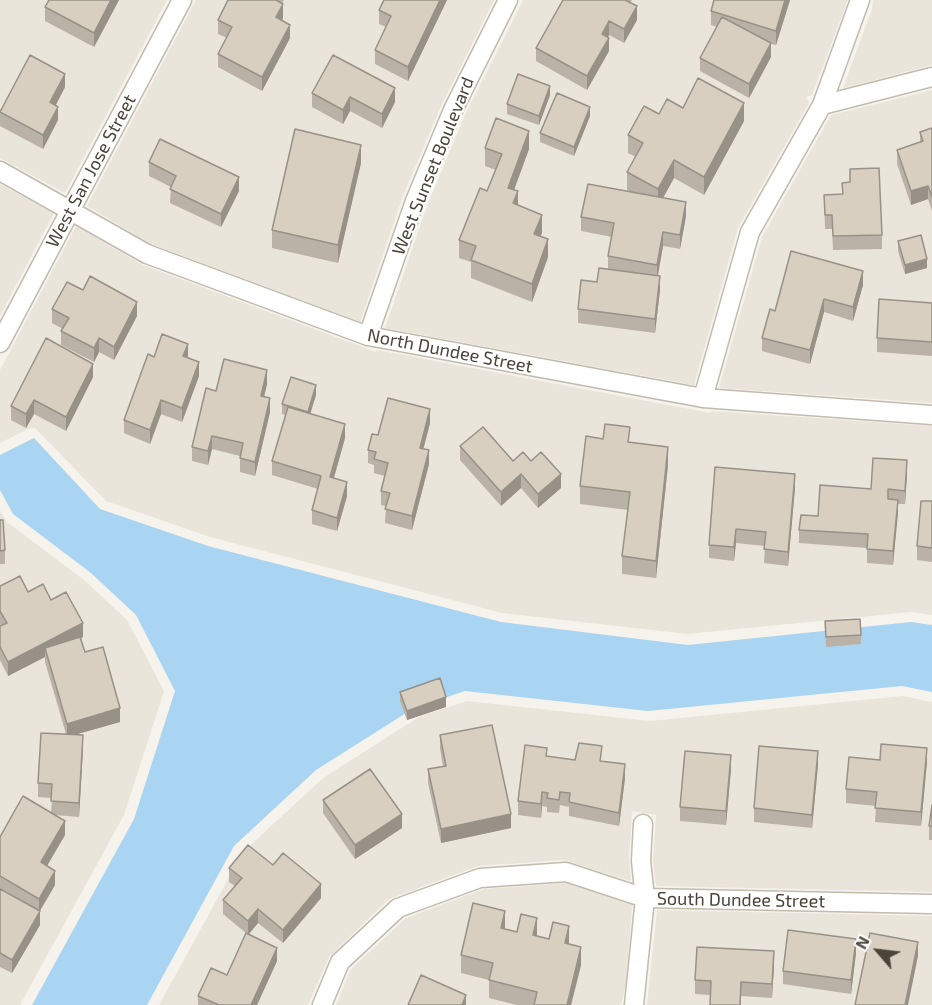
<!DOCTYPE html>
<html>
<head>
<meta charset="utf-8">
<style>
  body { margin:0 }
  #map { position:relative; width:932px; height:1005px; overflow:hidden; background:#f6f3ec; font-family:"Exo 2",sans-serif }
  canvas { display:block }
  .north { position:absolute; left:848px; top:921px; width:60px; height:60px; -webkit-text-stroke:4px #fff; paint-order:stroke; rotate:298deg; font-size:16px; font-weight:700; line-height:24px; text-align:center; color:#4b4439 }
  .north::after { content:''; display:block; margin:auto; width:21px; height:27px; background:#4b4439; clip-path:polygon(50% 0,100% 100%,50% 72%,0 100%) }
</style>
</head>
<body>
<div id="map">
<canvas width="932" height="1005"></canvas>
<div class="north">N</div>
</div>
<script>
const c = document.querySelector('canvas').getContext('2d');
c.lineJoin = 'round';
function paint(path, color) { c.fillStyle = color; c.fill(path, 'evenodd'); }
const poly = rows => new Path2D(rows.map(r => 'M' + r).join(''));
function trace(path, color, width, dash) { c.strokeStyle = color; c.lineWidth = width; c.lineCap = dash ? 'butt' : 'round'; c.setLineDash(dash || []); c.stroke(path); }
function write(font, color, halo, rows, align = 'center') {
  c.font = font + ' "Exo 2",sans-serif'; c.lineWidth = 4.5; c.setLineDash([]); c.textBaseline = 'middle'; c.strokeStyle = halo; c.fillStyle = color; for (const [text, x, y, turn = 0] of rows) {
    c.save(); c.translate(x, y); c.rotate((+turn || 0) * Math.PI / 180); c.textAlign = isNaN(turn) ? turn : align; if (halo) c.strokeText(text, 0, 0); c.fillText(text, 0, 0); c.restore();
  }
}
const residential = poly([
  [0,0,167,0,65,193,0,158],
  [196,0,494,0,442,104,403,196,360,322,151,244,87,206],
  [523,0,848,0,812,95,806,97,809,103,738,228,694,385,385,328,427,206,465,115],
  [873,0,932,0,932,65,843,88,872,9],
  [932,90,932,403,719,388,762,237,831,115],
  [0,184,54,213,0,316],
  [76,226,143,265,376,352,377,350,711,413,712,411,932,426,932,615,911,612,687,634,502,613,210,537,106,501,35,428,28,429,0,443,0,370],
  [0,511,7,522,84,580,127,620,164,691,124,815,20,1005,0,1005],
  [903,696,932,702,932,892,656,886,653,861,656,815,632,811,629,859,631,881,564,860,478,866,389,899,329,957,308,1005,159,1005,243,852,323,778,419,717,467,701,650,721],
  [566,883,632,905,626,985,621,1005,336,1005,351,969,406,918,484,889],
  [657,910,932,916,932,1005,647,1005]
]);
const water = poly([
  [34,438,100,509,208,546,501,622,688,645,911,622,932,625,932,692,902,686,648,711,465,691,414,708,316,770,234,846,147,1005,32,1005,134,819,175,691,136,615,91,573,13,514,0,490,0,455]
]);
const minor = poly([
  [822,105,932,77],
  [0,171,147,254,368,336,703,398,932,415],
  [368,336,415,201,453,110,508,0],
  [0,343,182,0],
  [703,398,750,232,822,105,860,0],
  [322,1005,340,962,398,908,480,878,566,872,645,898,932,904],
  [634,1005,645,898,641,861,643,824]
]);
const wall = poly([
  [119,0,94,47,45,21,45,7],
  [228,0,284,0,282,3,283,18,282,20,290,38,262,91,218,67,218,54,227,38,218,34,218,20],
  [447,0,408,81,375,64,375,50,386,27,379,24,379,10],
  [563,0,632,0,630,3,637,20,624,43,609,35,608,37,609,51,587,90,536,61,536,48],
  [714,0,790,0,776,45,771,44,771,57,749,98,700,71,700,58,717,27,711,25,711,11],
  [65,87,56,105,58,120,43,149,0,126,0,111],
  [312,93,395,102,382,128,350,111,343,124,312,107],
  [550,95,539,125,507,114,507,104],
  [683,108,744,121,704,195,674,178,663,198,686,216,680,249,663,246,658,276,660,290,655,333,578,323,578,309,597,282,608,269,608,256,612,237,581,231,581,217,630,192,627,190,627,172,636,157,628,153,628,135,659,114],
  [590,116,574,156,540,142,540,133],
  [932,128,932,211,928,199,911,205,897,164,897,150,920,142,920,132],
  [485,148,529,149,514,190,518,205,542,233,540,236,548,257,532,302,471,278,471,262,459,258,459,240,487,191,496,170,485,166],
  [149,162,239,191,221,227,170,203,171,187,149,176],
  [361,163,338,263,272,248,272,230],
  [850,169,882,235,882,249,833,250,832,229,825,229,824,195,842,194,850,182],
  [898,241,927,268,905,274,898,251],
  [863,285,853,321,824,312,810,364,762,351,762,338,775,311],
  [83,290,137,316,114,360,99,352,94,362,61,345,61,331,63,329,52,323,52,309],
  [932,303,932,356,877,352,877,338],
  [154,357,188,358,199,376,182,422,161,414,150,444,124,433,124,420],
  [93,377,66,431,34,414,26,428,11,420,11,406],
  [267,384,264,397,270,412,255,476,240,472,240,456,212,449,208,465,192,461,192,447,216,391],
  [316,395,310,414,345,438,334,478,347,496,337,531,312,524,312,510,318,489,272,475,272,461,286,415,282,414,282,404],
  [430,423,423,449,429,464,412,530,385,523,386,506,381,505,381,491,385,476,374,473,374,465,368,463,368,450,378,435],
  [630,442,668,465,656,578,622,574,622,556,628,510,580,504,580,486],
  [460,446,513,461,531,461,561,488,538,508,521,488,501,506,460,460],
  [907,474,905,504,898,504,893,565,867,563,867,548,799,543,799,530,818,516,871,489],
  [795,488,788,566,764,563,765,546,736,543,734,561,709,558,709,545],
  [932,501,932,562,917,560,917,546],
  [0,520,5,550,5,564,0,564],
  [0,586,28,592,51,600,83,637,81,638,85,652,120,722,77,734,83,749,79,817,55,815,65,835,47,866,55,885,40,911,40,925,12,973,0,967,0,837,51,813,52,798,38,797,38,783,66,734,45,662,45,657,8,676,0,660,0,626,1,626,0,624],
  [825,621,861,635,861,644,826,647],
  [400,692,446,707,407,720,400,701],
  [440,735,511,828,441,843,428,783,428,769,443,766,440,749],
  [547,757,575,760,602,761,625,778,619,826,569,816,569,807,560,805,559,813,547,812,547,807,542,806,541,818,518,815,518,801],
  [880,760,927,762,921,826,875,822,876,806,846,803,846,789],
  [818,765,812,828,754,822,754,808],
  [731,769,726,825,680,821,680,807],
  [323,800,402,828,355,859,323,813],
  [932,805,932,840,929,840,929,826],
  [273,865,321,898,283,943,258,923,249,934,277,961,257,1005,198,1005,198,996,227,975,246,933,223,914,223,900,235,886,229,882,229,868],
  [505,929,569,944,581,965,571,1005,517,1005,489,998,489,980,461,973,461,955],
  [856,953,851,994,783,984,783,971],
  [774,965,772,998,741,996,741,1005,710,1005,710,995,695,994,695,980]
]);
const shadedWall = poly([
  [111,0,119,0,94,47,94,33],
  [440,0,447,0,408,81,408,67],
  [785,0,790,0,776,45,776,31],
  [283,4,283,18,276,31,276,17],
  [637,6,637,20,624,43,624,29],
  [609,21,609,35,602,47,602,34],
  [290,25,290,38,262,91,262,77],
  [609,38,609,51,587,90,587,76],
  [771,43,771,57,749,98,749,84],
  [65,74,65,87,50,116,50,102],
  [550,86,550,95,539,125,539,116],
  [395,88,395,102,382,128,382,114],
  [350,97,350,111,343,124,343,110],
  [744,103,744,121,704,195,704,177],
  [58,107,58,120,43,149,43,135],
  [590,107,590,116,574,156,574,147],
  [529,131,529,149,508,206,508,188],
  [361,145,361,163,338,263,338,245],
  [674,160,674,178,658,207,658,189],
  [239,177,239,191,221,227,221,214],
  [928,186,928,199,911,205,911,191],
  [518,191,518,209,513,203],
  [686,202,686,216,680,249,680,235],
  [542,215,542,233,534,252,534,234],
  [663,232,663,246,657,279,657,265],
  [548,239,548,257,532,302,532,284],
  [927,259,927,268,905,274,905,265],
  [863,271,863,285,853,321,853,307],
  [660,276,660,290,655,333,655,319],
  [824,299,824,312,810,364,810,350],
  [137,302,137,316,114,360,114,347],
  [99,338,99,352,94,362,94,348],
  [188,344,188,357,183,356],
  [199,362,199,376,182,422,182,408],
  [93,364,93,377,66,431,66,417],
  [267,370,267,384,261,410,261,396],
  [316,385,316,395,308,421,308,412],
  [270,398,270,412,255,476,255,462],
  [34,400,34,414,26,428,26,414],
  [161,400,161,414,150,444,150,430],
  [430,409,430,423,420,462,420,448],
  [345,424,345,438,330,491,330,477],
  [212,436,212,449,208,465,208,451],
  [668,447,668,465,656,578,656,561],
  [429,450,429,464,412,530,412,516],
  [907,460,907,474,905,504,905,491],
  [521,474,521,488,501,506,501,492],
  [561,474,561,488,538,508,538,494],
  [795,474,795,488,788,566,788,552],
  [347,482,347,496,337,531,337,518],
  [898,500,898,514,893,565,893,551],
  [736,529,736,543,734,561,734,547],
  [83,623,83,637,47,656,45,648,45,657,8,676,8,662],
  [446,697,446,707,407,720,407,711],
  [120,708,120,722,67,737,67,724],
  [83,735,83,749,79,817,79,803],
  [927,748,927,762,921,826,921,812],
  [818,751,818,765,812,828,812,815],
  [731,755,731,769,726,825,726,811],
  [625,764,625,778,619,826,619,813],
  [542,792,542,806,541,818,541,804],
  [402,814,402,828,355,859,355,845],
  [511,814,511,828,441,843,441,829],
  [65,821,65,835,41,876,41,862],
  [55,871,55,885,39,912,39,899],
  [321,884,321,898,283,943,283,930],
  [258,909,258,923,248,935,248,921],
  [40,911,40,925,12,973,12,960],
  [505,911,505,929,501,928],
  [537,918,537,936,533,935],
  [569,926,569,944,565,943],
  [856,939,856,953,851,994,851,980],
  [918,942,918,956,908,1005,905,1005],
  [581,947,581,965,571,1005,567,1005],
  [277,948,277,961,257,1005,251,1005],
  [774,951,774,965,772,998,772,984],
  [466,995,466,1005,462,1005]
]);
const building = poly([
  [49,0,111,0,94,33,45,7,49,0],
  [228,0,276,0,283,4,276,17,290,25,262,77,218,54,232,27,218,20,228,0],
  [384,0,440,0,408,67,375,50,391,16,379,10,384,0],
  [563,0,625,0,637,6,624,29,609,21,602,34,609,38,587,76,536,48,563,0],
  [714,0,785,0,776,31,711,11,714,0],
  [722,17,771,43,749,84,700,58,722,17],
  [30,55,65,74,50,102,58,107,43,135,0,112,30,55],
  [333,55,395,88,382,114,350,97,343,110,312,93,333,55],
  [518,74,550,86,539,116,507,104,518,74],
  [698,78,744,103,704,177,674,160,658,189,627,172,643,143,628,135,644,106,659,114,667,99,683,108,698,78],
  [557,93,590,107,574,147,540,133,557,93],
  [496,118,529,131,508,188,518,191,513,203,542,215,534,234,548,239,532,284,471,260,476,246,459,240,480,188,487,191,502,154,485,148,496,118],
  [932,128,932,197,928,186,911,191,897,150,923,141,920,132,932,128],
  [295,129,361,145,338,245,272,230,295,129],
  [160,139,239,177,221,214,170,189,176,176,149,162,160,139],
  [879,168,882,235,833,236,832,215,825,215,824,195,843,194,842,183,850,182,850,169,879,168],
  [588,184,686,202,680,235,663,232,657,265,608,256,614,223,581,217,588,184],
  [921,235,927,259,905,265,898,241,921,235],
  [791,251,863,271,853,307,824,299,810,350,762,338,770,309,775,311,791,251],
  [599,268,660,276,655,319,578,309,581,280,597,282,599,268],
  [90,276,137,302,114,347,99,338,94,348,61,331,69,318,52,309,67,282,83,290,90,276],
  [879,299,932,303,932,342,877,338,879,299],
  [162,334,188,344,183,356,199,362,182,408,161,400,150,430,124,420,148,354,154,357,162,334],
  [46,338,93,364,66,417,34,400,26,414,11,406,46,338],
  [224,359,267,370,261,396,270,398,255,462,240,458,243,443,212,436,208,451,192,447,206,388,216,391,224,359],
  [291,377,316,385,308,412,282,404,291,377],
  [388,398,430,409,420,448,429,450,412,516,385,509,390,493,381,491,388,463,374,459,376,452,368,450,372,434,378,435,388,398],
  [288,407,345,424,330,477,347,482,337,518,312,510,321,476,272,461,288,407],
  [605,424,630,427,628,442,668,447,656,561,622,556,630,492,580,486,586,436,603,439,605,424],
  [483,427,513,461,523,452,531,461,541,452,561,474,538,494,521,474,501,492,460,446,483,427],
  [873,458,907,460,905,491,888,489,888,499,898,500,893,551,867,549,868,534,799,530,801,515,818,516,820,485,871,489,873,458],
  [715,467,795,474,788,552,764,549,766,532,736,529,734,547,709,545,715,467],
  [921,501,932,501,932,548,917,546,921,501],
  [0,520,3,520,5,550,0,551,0,520],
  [20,576,28,592,43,584,51,600,66,592,83,623,8,662,0,647,0,626,7,623,0,611,0,586,20,576],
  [860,619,861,635,826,637,825,621,860,619],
  [80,637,85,652,103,647,120,708,67,724,45,648,80,637],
  [440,678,446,697,407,711,400,692,440,678],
  [492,725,511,814,441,829,428,769,446,766,440,735,492,725],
  [41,733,83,735,79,803,51,801,52,784,38,783,41,733],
  [579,743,602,746,600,761,625,764,619,813,569,802,570,793,560,792,559,800,547,798,548,793,542,792,541,804,518,801,525,745,547,748,546,756,575,760,579,743],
  [881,744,927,748,921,812,875,808,877,792,846,789,849,757,880,760,881,744],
  [759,746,818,751,812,815,754,808,759,746],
  [685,751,731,755,726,811,680,807,685,751],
  [370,769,402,814,355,845,323,800,370,769],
  [23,796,65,821,41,862,55,871,39,899,0,876,0,837,23,796],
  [932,805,932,826,929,826,932,805],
  [248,845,273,865,283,853,321,884,283,930,258,909,248,921,223,900,242,878,229,868,248,845],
  [0,889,40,911,12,960,0,953,0,889],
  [473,903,505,911,501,928,517,932,521,914,537,918,533,935,549,939,553,922,569,926,565,943,581,947,567,1005,534,1005,537,992,489,980,493,963,461,955,473,903],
  [788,930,856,939,851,980,783,971,788,930],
  [246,933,277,948,251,1005,219,1005,198,996,211,968,227,975,246,933],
  [870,933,918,942,905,1005,855,1005,870,933],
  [697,947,774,951,772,984,741,982,740,1005,710,1005,711,981,695,980,697,947],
  [421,975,466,995,462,1005,408,1005,421,975]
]);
const streetNames = [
  ["West Sunset Boulevard",433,166,-68],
  ["West San Jose Street",91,171,-62],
  ["North Dundee Street",450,351,11],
  ["South Dundee Street",741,900,1]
];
paint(residential, '#eae5da');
paint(water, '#a9d4f2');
trace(minor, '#c2bbae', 21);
trace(minor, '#fff', 18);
paint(wall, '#bab2a6');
paint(shadedWall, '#979187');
paint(building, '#d8cfc1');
trace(building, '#979187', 1.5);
write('18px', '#4b4439', '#fff', streetNames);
</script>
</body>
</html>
